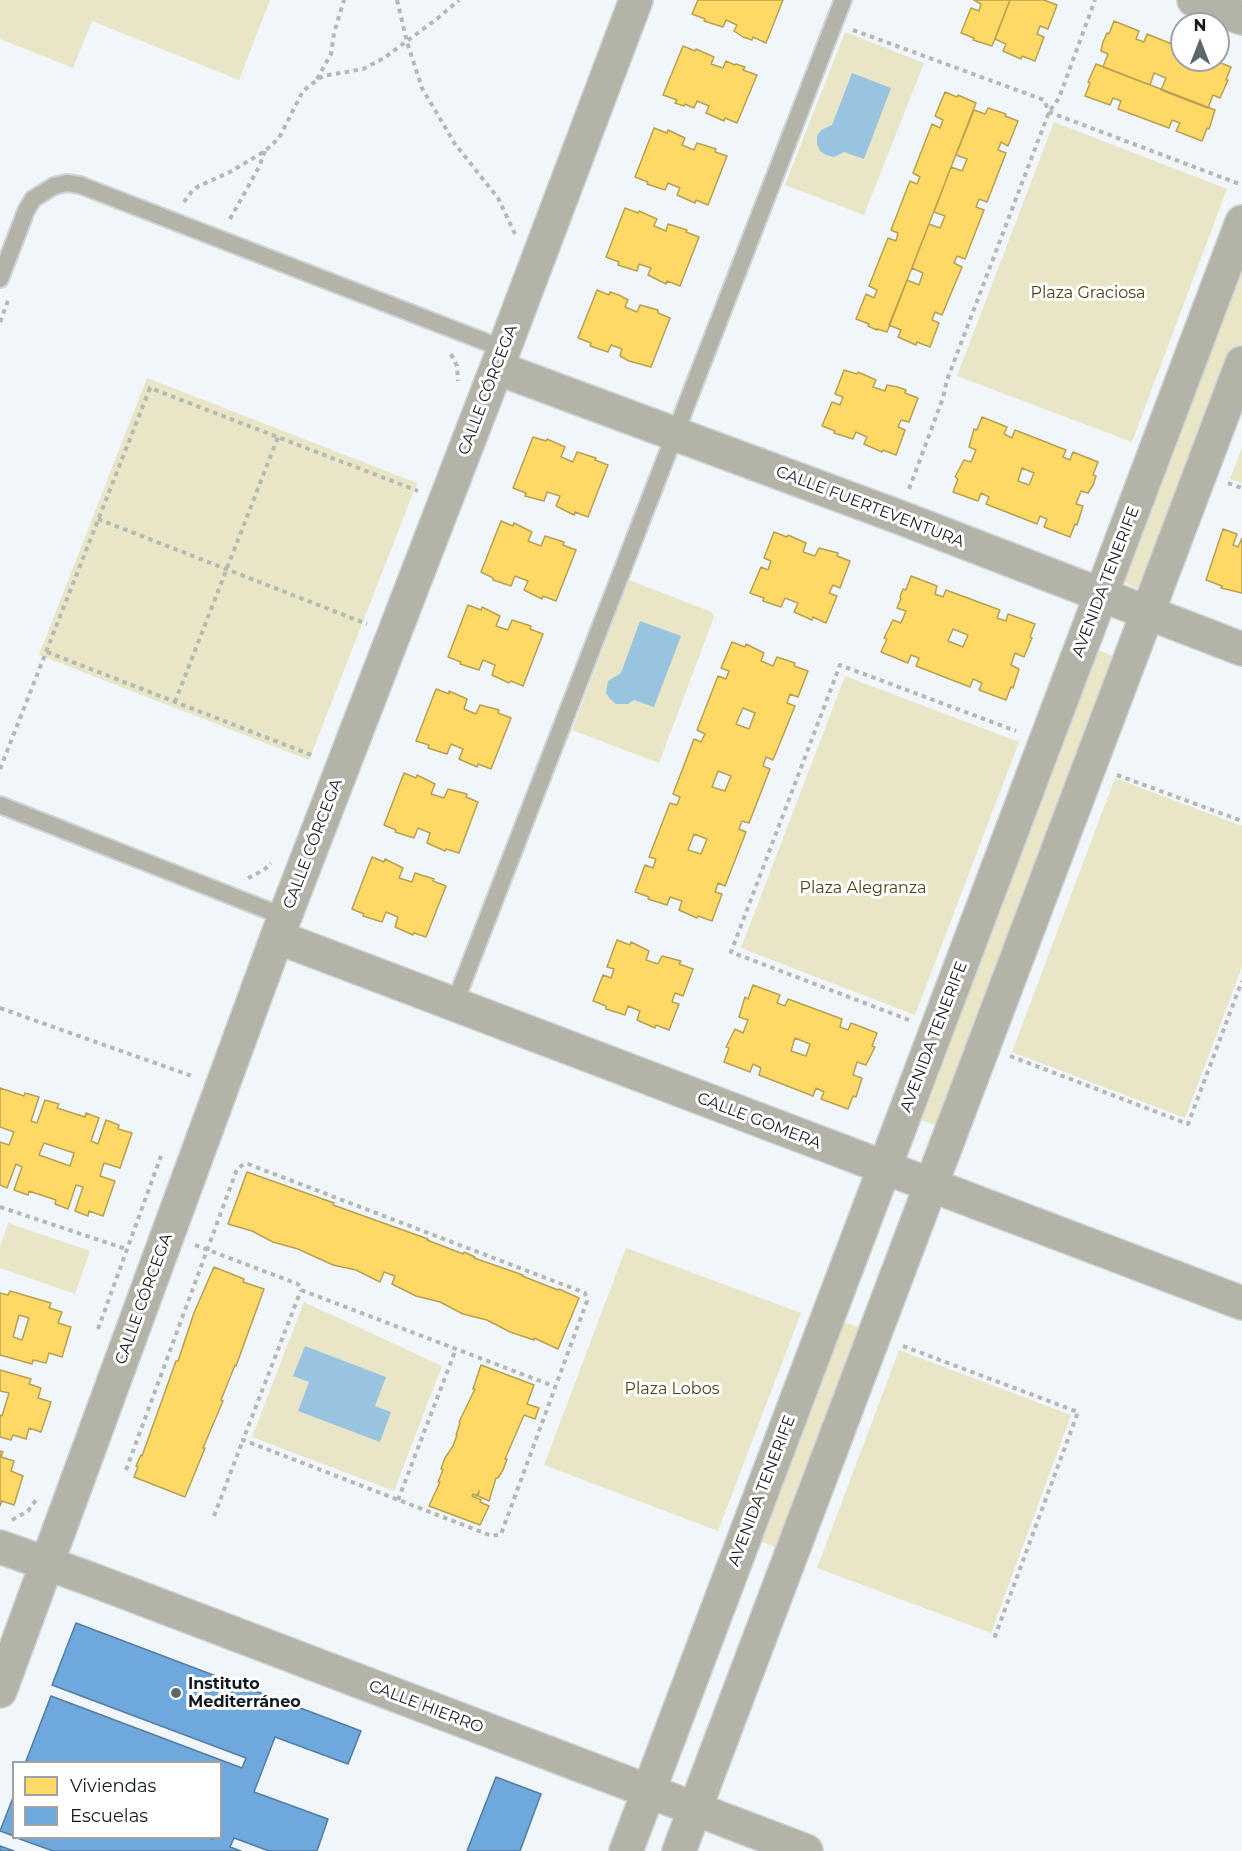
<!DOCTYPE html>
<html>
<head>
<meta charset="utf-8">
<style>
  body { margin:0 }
  #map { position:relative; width:1242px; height:1851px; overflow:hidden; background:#f0f6fa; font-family:Montserrat,sans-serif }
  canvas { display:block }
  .legend { position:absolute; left:12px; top:1761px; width:210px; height:78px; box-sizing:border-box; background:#fff; border:2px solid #9fa3a6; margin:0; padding:8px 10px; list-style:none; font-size:18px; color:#101a20 }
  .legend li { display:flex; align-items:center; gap:12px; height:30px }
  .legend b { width:30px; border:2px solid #9fa3a6 }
  .north { position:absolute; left:1170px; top:12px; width:60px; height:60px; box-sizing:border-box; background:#fff; border:2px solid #9fa3a6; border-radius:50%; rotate:0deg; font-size:16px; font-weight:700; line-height:24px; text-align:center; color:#101a20 }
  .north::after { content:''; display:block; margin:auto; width:21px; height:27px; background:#5e676c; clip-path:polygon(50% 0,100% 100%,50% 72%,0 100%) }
</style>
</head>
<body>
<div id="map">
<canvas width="1242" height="1851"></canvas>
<ul class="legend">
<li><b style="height:16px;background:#ffd966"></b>Viviendas</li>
<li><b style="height:16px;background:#6fa8dc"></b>Escuelas</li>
</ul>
<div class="north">N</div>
</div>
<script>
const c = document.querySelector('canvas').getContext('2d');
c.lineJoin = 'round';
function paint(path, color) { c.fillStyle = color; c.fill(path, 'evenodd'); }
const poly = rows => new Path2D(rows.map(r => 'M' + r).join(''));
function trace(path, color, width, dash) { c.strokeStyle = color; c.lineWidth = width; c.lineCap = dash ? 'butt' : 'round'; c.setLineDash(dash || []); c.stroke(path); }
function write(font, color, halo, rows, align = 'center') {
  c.font = font + ' Montserrat,sans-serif'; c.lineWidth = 6; c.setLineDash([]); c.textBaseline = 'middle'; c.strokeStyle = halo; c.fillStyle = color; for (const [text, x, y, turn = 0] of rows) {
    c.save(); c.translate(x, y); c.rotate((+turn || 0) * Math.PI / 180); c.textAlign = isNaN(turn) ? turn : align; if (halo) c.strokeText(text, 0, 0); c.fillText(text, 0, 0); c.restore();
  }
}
const green = poly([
  [0,0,270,0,239,80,92,21,73,68,0,39],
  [845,32,924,63,864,215,785,185],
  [1054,122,1227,189,1132,442,957,376],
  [1242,249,1242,344,1152,580,1139,588,1132,587,1126,583,1122,576],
  [147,378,417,483,309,760,39,655],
  [1242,448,1242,483,1230,479],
  [629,580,712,612,714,617,659,763,572,730],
  [1090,647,1123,660,945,1129,913,1117],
  [845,676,1019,742,915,1015,741,948],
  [1115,778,1242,826,1242,967,1185,1118,1012,1052],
  [8,1223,90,1251,75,1294,0,1268,0,1247],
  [626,1248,801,1313,718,1531,544,1465],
  [304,1302,442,1366,394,1491,252,1437],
  [837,1319,866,1330,783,1550,754,1539],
  [899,1350,1071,1415,991,1633,817,1568]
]);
const water = poly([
  [852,73,891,88,864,159,844,152,834,157,826,155,820,151,817,144,817,136,821,130,832,125],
  [640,621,681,636,654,707,634,700,628,704,616,704,610,699,606,693,608,681,621,673],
  [305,1346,386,1377,375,1406,391,1412,380,1442,298,1411,309,1382,293,1376]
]);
const homes = poly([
  [698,0,783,0,766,43,753,37,752,40,743,37,734,31,737,25,726,20,723,27,704,21,705,19,692,14,698,0],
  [1010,0,1044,0,1057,5,1048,29,1040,26,1037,34,1044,37,1035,61,1022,56,1021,59,1003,51,1006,44,995,39,1010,0],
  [1010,0,992,46,973,40,974,38,961,33,971,8,979,11,981,4,974,0,1010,0],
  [1114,21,1139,31,1136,39,1144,42,1147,34,1182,48,1182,60,1195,60,1202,64,1204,60,1213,60,1231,67,1226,80,1228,80,1220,98,1213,95,1208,108,1161,90,1166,78,1154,73,1150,85,1103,67,1108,54,1101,51,1103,42,1107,33,1109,34,1114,21],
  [683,46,695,51,696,49,714,57,711,64,723,68,726,61,735,65,736,64,745,67,743,70,757,75,737,123,725,118,724,121,706,113,709,106,697,101,694,108,685,104,684,106,675,103,677,100,663,95,683,46],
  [1096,64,1215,110,1209,129,1207,128,1202,141,1176,131,1180,123,1172,120,1169,128,1118,109,1121,101,1113,98,1110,105,1085,96,1090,83,1088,82,1096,64],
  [945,92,957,97,958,95,976,103,887,332,877,329,877,330,868,326,869,324,856,319,866,294,874,298,877,290,869,286,888,238,896,241,898,233,891,230,910,181,917,184,920,177,913,173,932,124,940,128,943,120,935,116,945,92],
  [988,108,1006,114,1005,116,1018,121,1008,146,1001,142,998,150,1006,153,987,202,979,199,976,207,984,210,965,259,957,256,954,263,962,267,942,315,935,312,932,320,939,323,930,347,917,342,916,345,898,337,901,330,889,325,907,280,919,285,923,273,912,268,929,224,940,228,945,216,934,212,951,167,962,171,967,159,956,155,974,110,985,114,988,108],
  [654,128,667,133,668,130,685,138,682,145,694,150,697,143,716,149,715,152,727,156,708,205,696,200,695,203,677,195,680,188,668,183,665,190,647,184,648,182,635,177,654,128],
  [625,208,638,213,639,211,657,219,654,226,666,231,668,224,687,230,686,232,699,237,680,286,667,281,666,284,648,275,651,268,639,264,637,271,618,265,619,262,606,257,625,208],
  [597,290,609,295,610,292,619,295,628,300,625,307,637,312,640,305,658,310,658,313,670,318,651,367,629,361,620,356,622,349,611,345,608,352,590,346,591,343,578,338,597,290],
  [844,370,857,374,858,372,876,380,873,387,885,391,887,385,898,387,906,390,905,393,918,398,909,422,901,420,898,427,905,430,896,455,883,450,882,452,864,444,867,437,856,432,853,439,834,433,835,431,822,426,832,402,840,405,843,397,835,394,844,370],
  [982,417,1007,427,1004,434,1012,438,1015,430,1066,450,1063,457,1070,460,1073,452,1098,462,1093,475,1096,476,1093,485,1088,493,1081,491,1076,504,1083,506,1077,525,1075,524,1070,537,1044,527,1047,519,1040,516,1037,524,986,504,989,497,981,493,978,501,953,492,958,479,955,477,964,460,971,462,976,450,969,447,974,429,977,430,982,417],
  [1022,468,1034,473,1029,485,1018,481,1022,468],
  [533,437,546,441,547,439,565,447,561,457,573,462,577,452,596,458,595,460,608,465,588,517,575,512,574,515,556,506,560,496,547,492,544,501,525,496,526,493,513,488,533,437],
  [501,521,513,526,514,523,532,532,528,541,541,546,545,536,564,542,563,545,576,550,556,601,543,596,542,599,524,590,528,581,515,576,511,586,493,580,493,578,481,572,501,521],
  [1223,529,1237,534,1233,545,1238,547,1242,538,1242,593,1221,588,1222,586,1206,580,1223,529],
  [774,532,787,537,788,535,806,543,803,552,815,556,819,548,838,553,837,556,850,561,840,588,833,585,829,593,837,596,826,623,813,617,812,620,794,612,798,603,785,598,781,607,763,601,764,598,750,593,761,567,768,570,771,561,764,558,774,532],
  [911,576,937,586,935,594,943,597,946,590,1000,610,997,618,1006,621,1008,614,1035,624,1030,637,1032,638,1024,657,1015,653,1011,665,1019,669,1013,688,1011,687,1006,700,979,690,982,683,973,679,970,687,916,666,919,658,911,655,908,663,881,652,887,639,884,638,893,620,901,623,906,611,897,608,901,598,900,597,903,589,906,590,911,576],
  [953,629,968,635,963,647,948,641,953,629],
  [468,605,481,610,482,607,500,616,496,626,508,630,512,620,531,626,530,629,543,634,523,686,511,681,509,683,492,675,495,665,483,660,479,670,460,664,461,662,448,657,468,605],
  [732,642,745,647,746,644,764,653,761,661,773,666,777,657,795,663,794,666,808,671,798,697,790,694,787,703,795,706,773,760,766,757,763,766,770,769,749,823,742,821,739,829,746,832,725,886,718,883,715,892,722,894,712,921,698,916,697,918,679,910,682,901,670,897,667,905,648,899,649,897,635,892,645,865,653,868,656,859,649,857,670,803,677,805,680,797,673,794,694,739,701,742,705,734,697,730,718,676,726,679,729,671,721,668,732,642],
  [743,708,755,713,749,729,736,724,743,708],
  [718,771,731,776,725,791,712,787,718,771],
  [694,834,707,839,701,854,688,850,694,834],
  [436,689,449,694,449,691,467,699,464,709,476,714,480,705,499,710,498,713,511,718,491,769,478,764,477,767,459,759,463,749,451,744,447,754,428,748,429,745,416,741,436,689],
  [404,773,416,778,417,775,435,784,431,794,444,798,448,789,467,794,466,797,478,802,459,853,446,849,445,851,427,843,430,833,418,828,414,838,395,832,396,830,384,825,404,773],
  [372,857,384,862,385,859,403,868,399,878,412,882,415,873,434,879,433,881,446,886,426,937,414,933,413,935,395,927,398,917,386,912,382,922,363,916,364,914,352,909,372,857],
  [617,940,630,945,631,942,649,951,646,960,658,964,662,956,681,961,679,964,693,969,683,996,675,993,672,1002,679,1004,669,1030,656,1025,655,1028,637,1020,640,1011,628,1006,625,1015,606,1009,606,1006,593,1001,603,975,611,978,614,969,607,967,617,940],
  [753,985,780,995,777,1003,785,1006,788,999,842,1019,840,1027,848,1030,851,1023,877,1033,872,1046,875,1047,866,1065,857,1062,853,1075,862,1078,856,1097,853,1096,848,1109,821,1099,824,1092,816,1088,813,1096,759,1075,761,1068,753,1064,750,1072,724,1062,729,1048,726,1047,735,1029,743,1033,748,1020,739,1017,745,997,748,999,753,985],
  [795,1038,810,1044,806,1056,791,1051,795,1038],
  [0,1088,24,1096,25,1093,39,1097,31,1121,37,1123,45,1100,59,1104,57,1108,85,1117,86,1113,99,1118,91,1141,98,1144,106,1120,119,1125,118,1129,132,1133,120,1168,104,1163,100,1176,115,1181,103,1216,89,1211,88,1216,75,1211,83,1187,76,1185,68,1209,55,1204,56,1200,29,1191,28,1195,14,1190,22,1167,16,1164,7,1188,0,1185,0,1142,9,1145,14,1132,0,1127,0,1088],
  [44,1143,74,1153,70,1166,39,1155,44,1143],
  [247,1172,334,1203,333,1205,428,1239,427,1240,463,1254,464,1252,475,1257,474,1258,523,1275,522,1276,558,1290,559,1289,579,1298,558,1349,534,1338,534,1340,510,1332,487,1320,463,1314,440,1302,416,1296,392,1284,395,1276,384,1272,380,1282,356,1270,333,1265,298,1249,273,1242,252,1231,228,1224,247,1172],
  [214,1267,244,1279,243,1282,264,1289,236,1366,235,1365,221,1400,223,1401,203,1448,205,1448,185,1497,134,1477,138,1467,136,1466,141,1455,142,1456,176,1361,178,1361,194,1313,214,1267],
  [10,1291,51,1303,49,1308,62,1312,58,1323,71,1327,62,1357,49,1353,46,1363,33,1360,32,1364,0,1355,0,1293,8,1295,10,1291],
  [19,1315,29,1318,22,1340,13,1337,19,1315],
  [481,1365,534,1385,527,1404,539,1408,535,1419,524,1415,505,1459,507,1459,503,1470,498,1478,496,1478,489,1501,478,1496,479,1491,477,1496,473,1494,472,1496,481,1500,480,1502,489,1506,480,1525,429,1506,440,1482,438,1482,443,1470,441,1469,445,1458,453,1446,457,1435,456,1435,460,1423,459,1422,475,1389,473,1389,481,1365],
  [0,1370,31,1379,29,1384,41,1388,38,1398,51,1402,41,1432,29,1428,26,1439,13,1435,11,1440,0,1437,0,1415,2,1416,9,1393,0,1391,0,1370],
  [0,1451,3,1452,1,1457,14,1461,11,1471,23,1476,14,1505,2,1501,0,1506,0,1451]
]);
const schools = poly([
  [76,1623,361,1731,348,1764,275,1737,254,1792,328,1819,317,1851,269,1851,234,1838,230,1847,241,1851,53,1851,17,1838,208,1838,213,1839,213,1838,220,1838,220,1762,31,1762,26,1761,51,1696,242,1768,246,1758,52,1685,76,1623],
  [496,1777,541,1794,520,1851,467,1851,496,1777],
  [14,1795,14,1836,0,1831,14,1795],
  [0,1846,14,1851,0,1851,0,1846]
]);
const path = poly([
  [397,0,407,42,422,88,455,144,498,198,515,234],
  [853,30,1044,100,1049,112,1242,185],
  [317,79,331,54,334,33,344,0],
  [184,202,192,191,199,186,230,172,265,151,279,138,303,91,317,80,323,76,363,69,384,58,438,18,459,0],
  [230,219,259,167,265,151],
  [0,322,9,298],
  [451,354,457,366,458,381],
  [1228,483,1242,488],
  [909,489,943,398,947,380,1049,112,1059,98,1095,0],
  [98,519,367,624],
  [47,652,314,756],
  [175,702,278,437],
  [0,769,150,388,418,491],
  [1117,775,1242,821],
  [248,878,264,870,271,863],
  [0,1008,192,1076,191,1079],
  [909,1020,731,952,840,665,1016,731],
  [1010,1056,1188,1124,1242,981],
  [0,1207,126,1249],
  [195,1245,298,1284,301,1290,556,1387],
  [98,1329,161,1156],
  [903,1346,1078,1412,994,1639],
  [126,1470,237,1169,244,1164,248,1164,585,1293,587,1301,501,1534,492,1536,243,1440,301,1290],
  [398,1500,456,1349],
  [214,1516,243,1440],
  [12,1520,28,1511,36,1500]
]);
const lane = poly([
  [0,279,26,211,33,199,54,186,67,183,80,185,504,349],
  [0,805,285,917],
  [454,1005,843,0]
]);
const street = poly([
  [1194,0,1242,18],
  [497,368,899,517,1242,649],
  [277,937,1242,1303],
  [0,1547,85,1577,806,1851],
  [0,1691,277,937,504,349,636,0],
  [626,1851,1242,222],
  [679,1851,1242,363]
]);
const markers = [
  [176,1693,6,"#5e676c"]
];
const parkNames = [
  ["Plaza Graciosa",1088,293],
  ["Plaza Alegranza",863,888],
  ["Plaza Lobos",672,1389]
];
const streetNames = [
  ["CALLE CÓRCEGA",488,390,-69],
  ["CALLE FUERTEVENTURA",870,507,21],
  ["AVENIDA TENERIFE",1106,582,-69],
  ["CALLE CÓRCEGA",313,844,-69],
  ["AVENIDA TENERIFE",934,1037,-69],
  ["CALLE GOMERA",759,1121,21],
  ["CALLE CÓRCEGA",144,1299,-70],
  ["AVENIDA TENERIFE",762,1491,-69],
  ["CALLE HIERRO",426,1707,21]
];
const poiNames = [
  ["Instituto",188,1684],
  ["Mediterráneo",188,1702]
];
paint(green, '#e9e6c7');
paint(water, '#99c4e0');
paint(homes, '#ffd966');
trace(homes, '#b7a051', 1.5);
paint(schools, '#6fa8dc');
trace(schools, '#527da4', 1.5);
trace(lane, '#cdd3d6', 20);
trace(street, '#cdd3d6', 36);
trace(path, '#b6b8b3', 4, [4.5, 4.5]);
trace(lane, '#b4b3a8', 16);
trace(street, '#b4b3a8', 33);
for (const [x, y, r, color] of markers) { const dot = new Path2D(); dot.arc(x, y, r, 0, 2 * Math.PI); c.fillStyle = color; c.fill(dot); trace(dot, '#fff', 2); }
write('16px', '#4c4312', '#fff', parkNames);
write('16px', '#101a20', '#fff', streetNames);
write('bold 16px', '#101a20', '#fff', poiNames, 'left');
</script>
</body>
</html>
